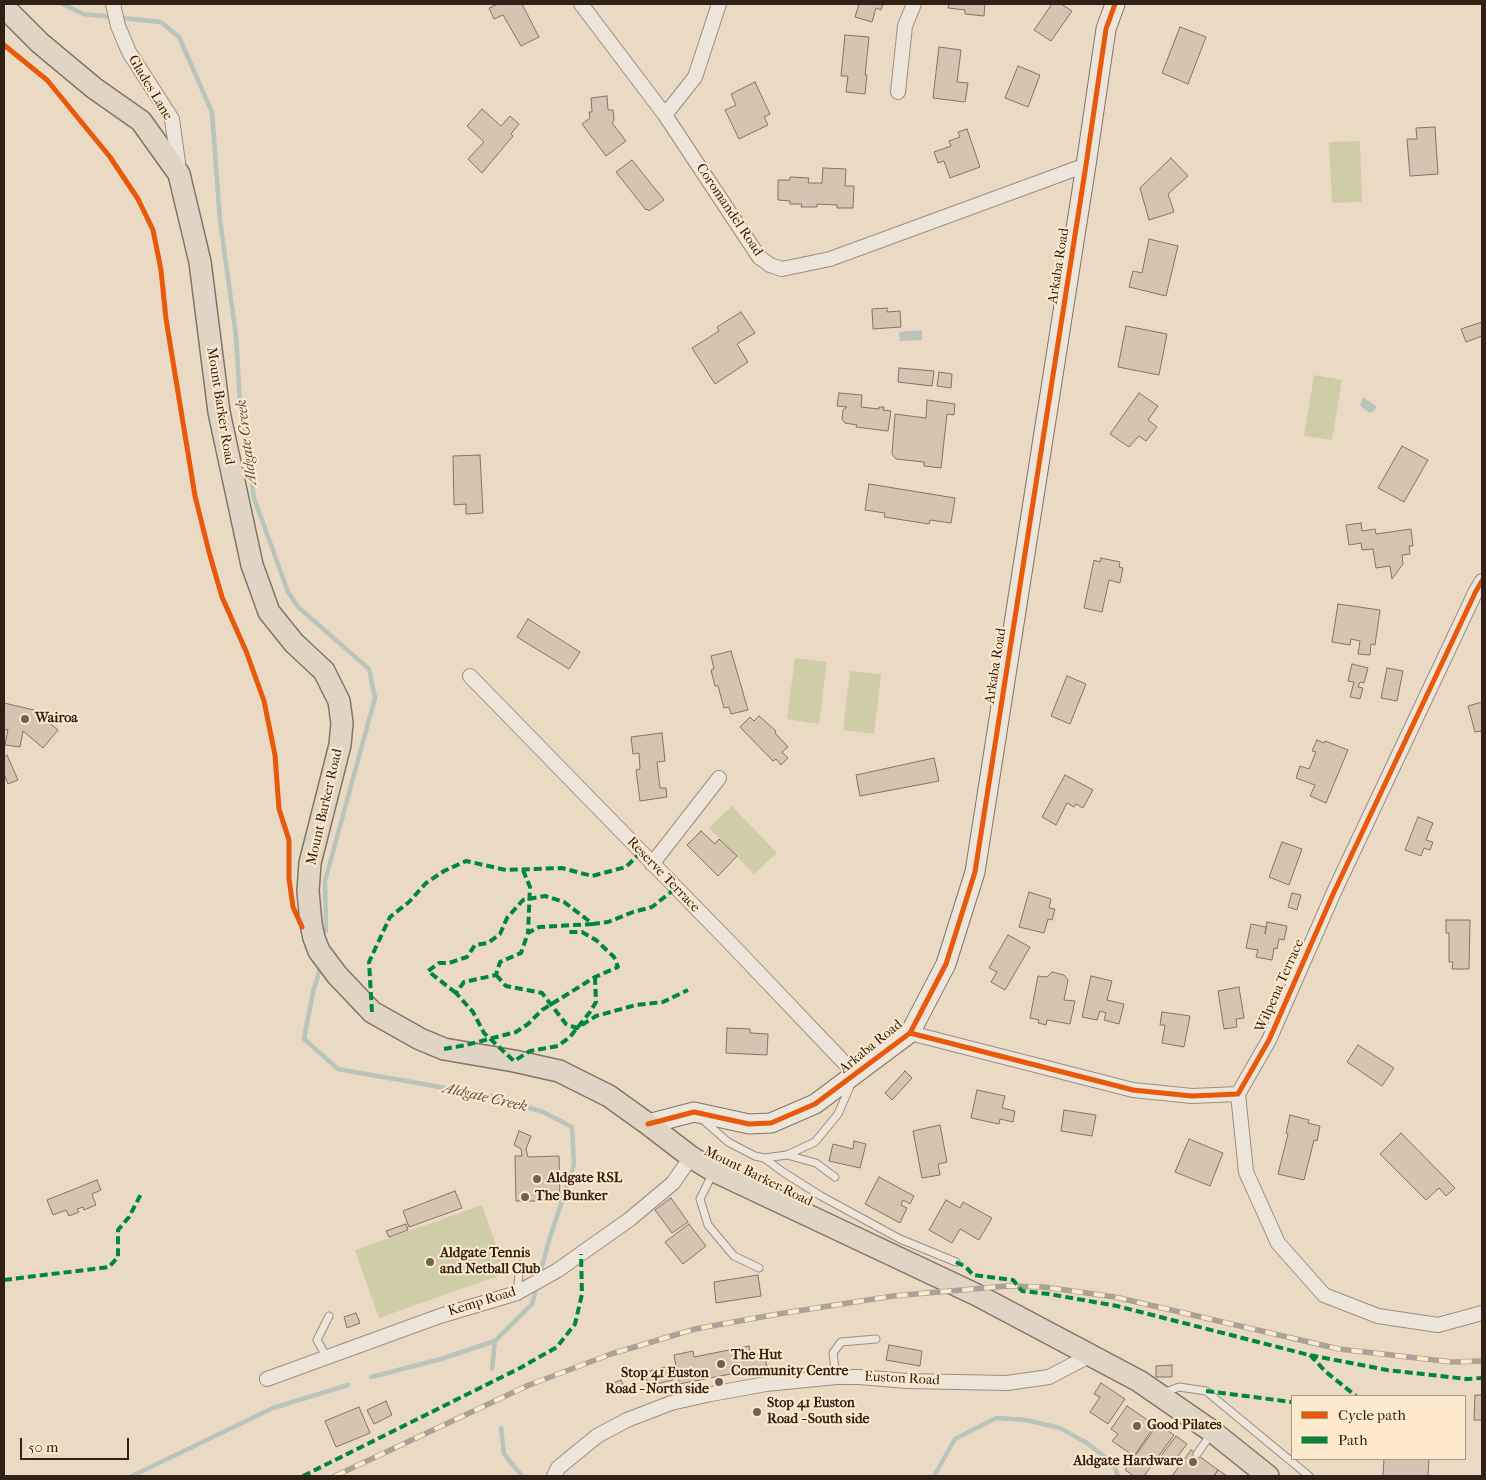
<!DOCTYPE html>
<html>
<head>
<meta charset="utf-8">
<style>
  body { margin:0 }
  #map { position:relative; width:1486px; height:1480px; overflow:hidden; background:#ebdac3; font-family:"IM FELL French Canon",serif }
  canvas { display:block }
  .frame { position:absolute; inset:0; border:5px solid #312015; pointer-events:none }
  .legend { position:absolute; left:1291px; top:1395px; width:175px; height:65px; box-sizing:border-box; background:#fdeacd; border:1px solid #ab9983; margin:0; padding:6px 9px; list-style:none; font-size:15px; color:#312015 }
  .legend li { display:flex; align-items:center; gap:10px; height:25px }
  .legend b { width:25px; border:1px solid #ab9983 }
  .scale { position:absolute; left:20px; top:1438px; width:109px; height:22px; box-sizing:border-box; border:2px solid #312015; border-top:0; padding-left:6px; font-size:15px; line-height:18px; white-space:nowrap; color:#312015; -webkit-text-stroke:4px #fdeacd; paint-order:stroke }
</style>
</head>
<body>
<div id="map">
<canvas width="1486" height="1480"></canvas>
<div class="frame"></div>
<ul class="legend">
<li><b style="height:6px;background:#e8590c"></b>Cycle path</li>
<li><b style="height:6px;background:#00873e"></b>Path</li>
</ul>
<div class="scale">50 m</div>
</div>
<script>
const c = document.querySelector('canvas').getContext('2d');
c.lineJoin = 'round';
function paint(path, color) { c.fillStyle = color; c.fill(path, 'evenodd'); }
const poly = rows => new Path2D(rows.map(r => 'M' + r).join(''));
function trace(path, color, width, dash) { c.strokeStyle = color; c.lineWidth = width; c.lineCap = dash ? 'butt' : 'round'; c.setLineDash(dash || []); c.stroke(path); }
function write(font, color, halo, rows, align = 'center') {
  c.font = font + ' "IM FELL French Canon",serif'; c.lineWidth = 4; c.setLineDash([]); c.textBaseline = 'middle'; c.strokeStyle = halo; c.fillStyle = color; for (const [text, x, y, turn = 0] of rows) {
    c.save(); c.translate(x, y); c.rotate((+turn || 0) * Math.PI / 180); c.textAlign = isNaN(turn) ? turn : align; if (halo) c.strokeText(text, 0, 0); c.fillText(text, 0, 0); c.restore();
  }
}
const green = poly([
  [1360,141,1362,202,1332,203,1329,142],
  [1314,375,1342,380,1332,440,1304,436],
  [795,658,827,662,819,724,787,719],
  [850,671,881,674,874,734,843,730],
  [732,806,777,853,754,874,709,828],
  [482,1205,506,1273,379,1318,355,1250]
]);
const water = poly([
  [922,330,922,340,900,341,899,332],
  [1363,397,1377,407,1374,411,1370,413,1360,406]
]);
const stream = poly([
  [63,4,83,14,161,22,179,37,212,112,220,220,236,336,240,402,254,498,288,592,298,607,369,669,375,698,325,881,326,931],
  [320,969,313,992,304,1039,338,1069,491,1096,543,1112,572,1127,574,1165,550,1237,539,1277],
  [492,1369,495,1341,532,1304,537,1286],
  [371,1377,441,1359,495,1341],
  [501,1428,504,1454,522,1476],
  [132,1476,273,1408,348,1385],
  [934,1476,955,1439,996,1418,1026,1420,1060,1428,1087,1443,1113,1463,1118,1476]
]);
const building = poly([
  [498,4,522,4,539,37,521,46,503,15,494,19,489,8,498,4],
  [859,4,883,4,881,10,876,8,872,22,855,17,859,4],
  [949,4,985,4,984,16,965,14,965,10,948,8,949,4],
  [1052,4,1061,4,1072,11,1051,41,1034,30,1052,4],
  [1180,27,1206,37,1188,84,1162,73,1180,27],
  [845,35,869,37,865,75,867,75,865,94,846,92,848,76,841,76,845,35],
  [939,47,961,50,957,82,968,83,965,102,933,98,939,47],
  [1018,66,1040,75,1028,107,1005,98,1018,66],
  [755,82,770,114,764,117,768,125,739,139,725,110,736,105,731,94,755,82],
  [607,96,608,110,613,110,614,120,612,123,626,141,606,156,582,124,590,118,589,112,592,112,591,98,607,96],
  [482,109,501,126,510,116,519,124,511,134,513,136,482,173,468,159,484,142,467,126,482,109],
  [1435,127,1438,174,1410,176,1407,139,1417,139,1416,128,1435,127],
  [967,129,980,167,950,178,944,161,938,163,934,152,951,146,949,141,960,137,958,132,967,129],
  [1171,158,1188,176,1168,194,1174,212,1149,220,1140,188,1171,158],
  [632,160,664,200,649,211,647,209,646,210,616,172,632,160],
  [823,168,846,169,845,186,854,186,853,208,837,208,837,205,817,204,817,207,801,207,802,204,790,204,790,201,778,200,778,180,790,180,790,177,809,178,808,183,822,183,823,168],
  [1149,239,1178,246,1166,296,1129,287,1133,271,1142,273,1149,239],
  [887,308,887,312,900,311,901,327,873,329,872,309,887,308],
  [741,312,755,333,737,344,748,362,715,384,692,348,719,331,717,327,741,312],
  [1482,322,1482,336,1466,342,1461,329,1482,322],
  [1126,326,1167,334,1159,375,1118,367,1126,326],
  [899,368,934,371,932,386,898,382,899,368],
  [939,372,952,374,951,388,937,386,939,372],
  [839,393,862,395,861,407,879,409,879,407,884,407,883,410,891,411,888,431,856,427,857,425,845,423,842,419,843,410,847,407,837,406,839,393],
  [1139,393,1158,406,1148,420,1157,427,1146,441,1139,436,1129,447,1110,434,1139,393],
  [927,400,955,404,954,415,947,414,941,468,924,466,924,462,896,459,892,454,895,414,926,418,927,400],
  [1402,446,1428,460,1404,502,1378,488,1402,446],
  [480,455,483,513,466,514,466,504,454,505,453,456,480,455],
  [869,484,955,498,951,523,930,520,929,524,884,517,885,513,865,510,869,484],
  [1361,523,1362,531,1375,529,1376,534,1411,529,1413,546,1409,546,1410,554,1402,555,1403,564,1392,579,1390,566,1376,568,1373,549,1362,550,1361,543,1349,545,1346,525,1361,523],
  [1101,558,1120,562,1119,567,1123,568,1120,583,1109,580,1102,612,1084,608,1094,560,1100,562,1101,558],
  [1338,604,1380,610,1375,645,1371,644,1370,655,1358,654,1360,641,1351,639,1350,645,1332,642,1338,604],
  [528,619,580,652,569,669,517,637,528,619],
  [731,651,748,710,731,714,729,707,724,708,718,686,715,686,711,670,714,669,711,656,731,651],
  [1352,664,1368,668,1364,683,1360,682,1358,687,1363,688,1360,699,1350,697,1354,682,1348,681,1352,664],
  [1387,668,1403,671,1397,701,1381,698,1387,668],
  [1067,676,1086,684,1070,724,1051,716,1067,676],
  [1482,702,1482,737,1481,731,1475,732,1468,706,1482,702],
  [4,703,34,710,58,730,43,748,23,731,20,747,5,745,8,729,4,731,4,703],
  [759,716,776,731,775,733,788,747,782,752,788,758,781,765,776,759,773,761,740,727,750,717,754,721,759,716],
  [662,733,665,761,657,762,660,788,666,788,667,797,640,801,636,770,640,769,639,753,633,754,631,737,662,733],
  [1317,740,1324,743,1325,741,1348,750,1326,803,1310,796,1315,785,1296,778,1300,766,1309,769,1316,752,1312,751,1317,740],
  [7,755,18,780,8,784,4,774,4,757,7,755],
  [934,758,939,781,860,796,856,775,934,758],
  [1065,775,1093,790,1083,808,1076,804,1074,807,1067,803,1056,825,1042,817,1065,775],
  [1418,817,1433,823,1426,840,1433,842,1430,850,1424,848,1421,856,1405,850,1418,817],
  [701,831,715,844,719,839,737,856,718,876,687,845,701,831],
  [1282,842,1302,849,1289,885,1269,877,1282,842],
  [1029,892,1051,899,1049,908,1055,909,1052,920,1048,919,1044,933,1019,927,1029,892],
  [1292,893,1301,895,1297,910,1288,907,1292,893],
  [1446,920,1470,920,1469,969,1452,969,1453,962,1449,962,1449,933,1446,933,1446,920],
  [1267,922,1287,926,1284,940,1279,939,1277,949,1274,948,1272,960,1256,957,1258,950,1246,948,1251,924,1266,927,1265,934,1267,922],
  [1008,935,1030,947,1005,990,991,982,997,972,989,968,1008,935],
  [1052,972,1064,975,1068,980,1064,1000,1075,1001,1070,1024,1047,1020,1046,1025,1038,1023,1039,1020,1030,1018,1038,976,1047,977,1052,972],
  [1091,976,1112,981,1107,1000,1124,1004,1119,1024,1104,1020,1106,1013,1100,1011,1097,1020,1082,1017,1091,976],
  [1239,987,1244,1018,1236,1019,1237,1027,1224,1029,1218,991,1239,987],
  [1162,1012,1190,1016,1184,1047,1162,1043,1165,1025,1160,1025,1162,1012],
  [727,1028,750,1029,750,1033,768,1034,767,1055,726,1053,727,1028],
  [1358,1045,1394,1068,1382,1086,1347,1062,1358,1045],
  [905,1071,912,1078,892,1100,885,1093,905,1071],
  [977,1090,1005,1096,1002,1108,1015,1111,1013,1122,1000,1119,999,1124,971,1118,977,1090],
  [1064,1110,1096,1115,1092,1136,1061,1131,1064,1110],
  [1290,1115,1309,1120,1308,1123,1320,1126,1317,1141,1314,1140,1304,1180,1278,1174,1288,1134,1286,1133,1290,1115],
  [940,1125,947,1162,938,1164,940,1175,922,1178,913,1131,940,1125],
  [519,1131,531,1136,526,1149,528,1157,559,1156,560,1201,516,1201,515,1156,522,1156,521,1149,514,1145,519,1131],
  [1401,1133,1455,1188,1446,1196,1439,1188,1426,1200,1380,1154,1401,1133],
  [1189,1139,1223,1153,1210,1186,1175,1172,1189,1139],
  [854,1141,866,1144,860,1168,829,1161,833,1144,853,1149,854,1141],
  [879,1177,914,1196,910,1204,903,1200,901,1205,907,1208,900,1223,865,1204,879,1177],
  [97,1180,101,1190,92,1194,96,1205,84,1210,83,1207,77,1209,79,1212,69,1216,66,1210,53,1215,47,1200,97,1180],
  [455,1191,462,1208,409,1227,403,1211,455,1191],
  [671,1198,688,1222,672,1233,655,1210,671,1198],
  [946,1200,960,1208,963,1202,992,1218,979,1240,960,1229,952,1243,929,1230,946,1200],
  [406,1224,408,1230,389,1237,386,1231,406,1224],
  [689,1224,706,1246,683,1264,665,1242,689,1224],
  [758,1275,761,1296,716,1303,714,1282,758,1275],
  [356,1313,360,1323,347,1328,344,1317,356,1313],
  [889,1345,922,1351,920,1366,886,1360,889,1345],
  [749,1346,751,1356,764,1353,767,1367,679,1384,674,1355,693,1351,694,1357,749,1346],
  [1172,1365,1172,1377,1156,1377,1156,1366,1172,1365],
  [670,1366,673,1380,648,1386,645,1372,670,1366],
  [621,1380,626,1390,615,1395,610,1384,621,1380],
  [1101,1383,1125,1399,1108,1424,1090,1412,1100,1397,1094,1394,1101,1383],
  [1475,1395,1482,1395,1482,1420,1474,1420,1475,1395],
  [386,1401,392,1415,374,1424,367,1410,386,1401],
  [1127,1406,1155,1425,1134,1456,1112,1441,1118,1434,1111,1429,1127,1406],
  [359,1407,370,1433,336,1447,325,1421,359,1407],
  [1158,1424,1174,1435,1144,1476,1134,1476,1125,1470,1158,1424],
  [1176,1436,1187,1444,1171,1465,1161,1456,1176,1436],
  [1191,1450,1218,1470,1214,1476,1172,1476,1191,1450],
  [1384,1459,1429,1459,1428,1476,1383,1476,1384,1459],
  [1218,1470,1227,1476,1214,1476,1218,1470]
]);
const lane = poly([
  [702,1119,728,1142,755,1156,764,1158,787,1155,816,1163,835,1177],
  [787,1155,815,1142,838,1114,851,1084],
  [764,1158,783,1172,821,1196,900,1239,956,1262],
  [713,1173,700,1199,708,1225,734,1256,759,1268],
  [517,1293,520,1265],
  [326,1356,317,1340,329,1316],
  [836,1377,833,1353,841,1342,876,1339],
  [1163,1393,1179,1387,1206,1391,1309,1476],
  [1197,1454,1211,1434]
]);
const street = poly([
  [113,4,118,26,129,52,172,119,179,170],
  [581,4,665,115,759,257,770,265,782,269,830,259,1086,165],
  [898,92,905,26,914,4],
  [665,115,695,77,719,4],
  [470,676,735,948,855,1074],
  [652,864,719,778],
  [910,1033,1133,1090,1192,1096,1238,1094,1269,1040,1334,892,1476,591,1482,581],
  [1238,1094,1246,1172,1278,1243,1324,1295,1378,1316,1438,1325,1482,1313],
  [267,1379,440,1316,517,1293,558,1270,630,1219,673,1183,691,1157],
  [554,1476,558,1468,597,1436,627,1420,671,1403,711,1394,766,1384,836,1377,859,1377,907,1381,1007,1383,1049,1377,1091,1355]
]);
const secondary = poly([
  [648,1124,694,1112,749,1124,771,1123,815,1104,910,1033,946,964,975,872,1086,165,1106,29,1115,4]
]);
const primary = poly([
  [4,7,40,43,94,88,141,121,179,174,200,262,219,412,252,565,269,612,294,643,324,671,339,701,342,723,340,745,310,863,308,891,311,924,314,938,319,951,337,975,372,1012,420,1039,444,1049,514,1061,559,1071,609,1096,648,1124,691,1157,714,1171,977,1295,1139,1381,1213,1432,1268,1476]
]);
const rail = poly([
  [335,1476,529,1385,611,1354,695,1329,778,1314,893,1296,1007,1286,1044,1287,1115,1297,1339,1349,1452,1362,1482,1361]
]);
const quiet = poly([
  [523,870,530,887,528,933],
  [593,924,539,927,528,933,521,953,500,962,496,975,464,982,456,993,473,1012,484,1033,514,1061,530,1051,558,1046,570,1037,590,1012,596,1002,595,977],
  [496,975,506,986,542,993,566,1024,577,1028,596,1016,636,1005,663,1002,688,990],
  [456,993,428,971,439,963,449,963,467,957,475,945,488,943,500,934,507,918,523,900,545,896,564,902,593,924,608,922,633,912,652,907,676,888],
  [372,1012,369,962,390,917,409,902,426,883,444,871,466,861,506,870,562,868,592,876,626,867,641,852],
  [444,1049,466,1045,516,1032,528,1024,542,1010,595,977,618,967,614,957,596,940,582,932,569,932,567,930],
  [956,1262,966,1267,973,1275,1013,1280,1022,1291,1049,1294,1117,1306,1309,1355,1387,1370,1467,1379,1482,1378],
  [4,1280,109,1267,118,1257,118,1230,129,1217,142,1192],
  [1310,1355,1326,1372,1356,1396],
  [1206,1391,1292,1402],
  [303,1476,520,1368,557,1347,575,1324,582,1294,581,1254]
]);
const cycleway = poly([
  [4,45,47,80,110,157,138,199,153,230,161,270,166,319,195,496,209,552,222,597,246,651,264,701,275,755,279,809,289,840,289,879,293,907,302,927],
  [910,1033,1133,1090,1192,1096,1238,1094,1269,1040,1334,892,1476,591,1482,581],
  [648,1124,694,1112,749,1124,771,1123,815,1104,910,1033,946,964,975,872,1086,165,1106,29,1115,4]
]);
const markers = [
  [25,719,5,"#726152"],
  [537,1179,5,"#726152"],
  [525,1197,5,"#726152"],
  [430,1262,5,"#726152"],
  [721,1364,5,"#726152"],
  [719,1382,5,"#726152"],
  [757,1412,5,"#726152"],
  [1137,1426,5,"#726152"],
  [1193,1462,5,"#726152"]
];
const streetNames = [
  ["Glades Lane",150,88,59],
  ["Coromandel Road",729,210,56],
  ["Arkaba Road",1059,266,-81],
  ["Mount Barker Road",220,406,81],
  ["Arkaba Road",996,666,-81],
  ["Mount Barker Road",325,807,-77],
  ["Reserve Terrace",663,875,46],
  ["Wilpena Terrace",1280,986,-66],
  ["Arkaba Road",871,1047,-39],
  ["Mount Barker Road",758,1177,26],
  ["Kemp Road",482,1302,-17],
  ["Euston Road",902,1379,3]
];
const poiNames = [
  ["Wairoa",35,719],
  ["Aldgate RSL",547,1179],
  ["The Bunker",535,1197],
  ["Aldgate Tennis",440,1254],
  ["and Netball Club",440,1270],
  ["The Hut",731,1356],
  ["Community Centre",731,1372],
  ["Stop 41 Euston",709,1374,"right"],
  ["Road - North side",709,1390,"right"],
  ["Stop 41 Euston",767,1404],
  ["Road - South side",767,1420],
  ["Good Pilates",1147,1426],
  ["Aldgate Hardware",1183,1462,"right"]
];
const waterNames = [
  ["Aldgate Creek",247,442,-97],
  ["Aldgate Creek",485,1098,13]
];
paint(green, '#cfcda8');
paint(water, '#b9c4ba');
trace(stream, '#b9c4ba', 4.5);
paint(building, '#d6c3b2');
trace(building, '#807568', 1);
trace(lane, '#9a8e80', 9);
trace(street, '#9a8e80', 16);
trace(secondary, '#807568', 21);
trace(primary, '#807568', 24);
trace(lane, '#ede5d9', 7);
trace(street, '#ede5d9', 14);
trace(secondary, '#ede5d9', 19);
trace(primary, '#e0d5c4', 21);
trace(rail, '#aaa298', 5.5);
trace(rail, '#fdeacd', 4, [11]);
trace(quiet, '#00873e', 4, [8, 4]);
trace(cycleway, '#e8590c', 5);
for (const [x, y, r, color] of markers) { const dot = new Path2D(); dot.arc(x, y, r, 0, 2 * Math.PI); c.fillStyle = color; c.fill(dot); trace(dot, '#fdeacd', 2); }
write('14px', '#312015', '#fdeacd', streetNames);
write('bold 14px', '#312015', '#fdeacd', poiNames, 'left');
write('italic 15px', '#534e45', '#fdeacd', waterNames);
</script>
</body>
</html>
